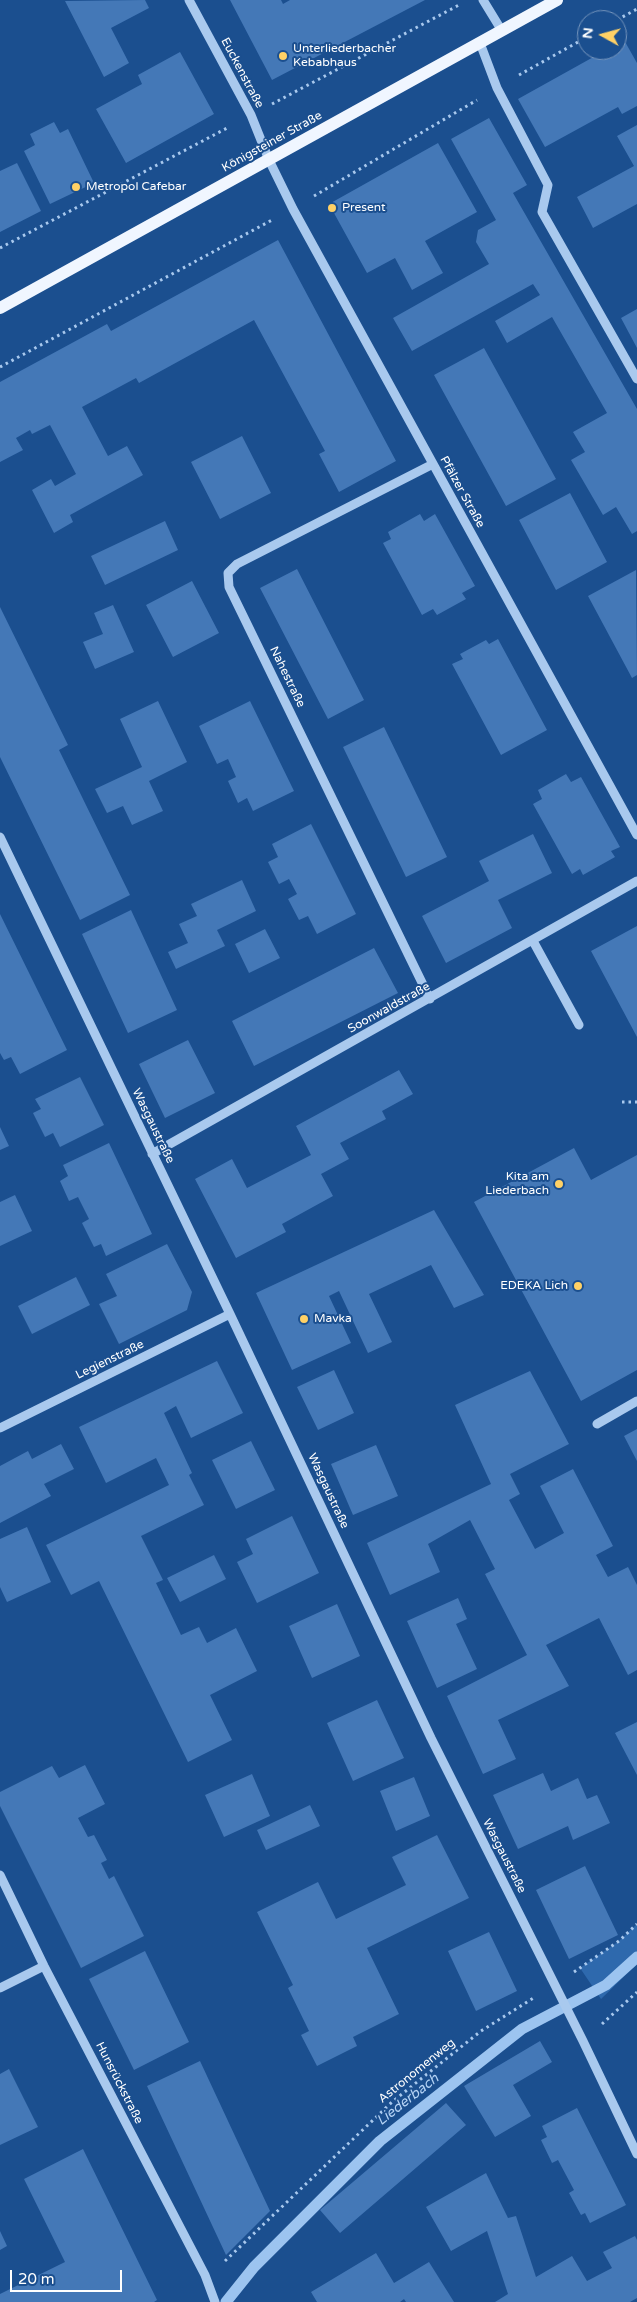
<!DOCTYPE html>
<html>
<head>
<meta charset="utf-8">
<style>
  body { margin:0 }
  #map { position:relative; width:637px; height:2302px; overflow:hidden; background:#1b4f8f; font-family:"Varela Round",sans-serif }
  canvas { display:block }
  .north { position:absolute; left:577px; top:10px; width:50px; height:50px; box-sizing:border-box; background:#1b4f8f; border:1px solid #7695bc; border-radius:50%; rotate:277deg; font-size:14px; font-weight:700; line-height:20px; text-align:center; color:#fff }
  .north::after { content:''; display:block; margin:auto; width:18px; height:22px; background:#ffd166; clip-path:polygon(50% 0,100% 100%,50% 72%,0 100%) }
  .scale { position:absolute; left:10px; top:2270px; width:112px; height:22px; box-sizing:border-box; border:2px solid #fff; border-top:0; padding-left:6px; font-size:15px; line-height:18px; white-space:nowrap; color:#fff; -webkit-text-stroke:4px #1b4f8f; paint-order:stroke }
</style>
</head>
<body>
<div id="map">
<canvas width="637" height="2302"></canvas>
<div class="north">N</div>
<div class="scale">20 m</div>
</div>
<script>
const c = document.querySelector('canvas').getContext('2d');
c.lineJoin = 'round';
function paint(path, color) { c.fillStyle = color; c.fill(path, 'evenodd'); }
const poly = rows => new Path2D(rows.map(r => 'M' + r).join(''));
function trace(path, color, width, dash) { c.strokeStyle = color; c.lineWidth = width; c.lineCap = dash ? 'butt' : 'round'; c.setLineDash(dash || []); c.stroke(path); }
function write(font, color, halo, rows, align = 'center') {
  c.font = font + ' "Varela Round",sans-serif'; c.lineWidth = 4; c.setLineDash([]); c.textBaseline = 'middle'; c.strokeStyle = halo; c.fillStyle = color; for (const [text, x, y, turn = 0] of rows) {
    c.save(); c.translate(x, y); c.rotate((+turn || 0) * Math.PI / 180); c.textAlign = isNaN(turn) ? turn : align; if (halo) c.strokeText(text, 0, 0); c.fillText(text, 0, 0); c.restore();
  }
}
const green = poly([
  [637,1924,637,1964,601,1999,580,1968,619,1941]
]);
const stream = poly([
  [226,2302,254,2267,380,2141,522,2029,606,1985,637,1957]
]);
const building = poly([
  [145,0,149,8,111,28,129,63,104,77,65,1],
  [230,0,281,0,283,4,290,0,425,0,272,80],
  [624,40,637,63,637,106,622,114,618,107,545,147,518,99,606,50,617,50,617,44],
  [180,52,214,114,126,163,96,109,142,84,138,75],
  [489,118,527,185,513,193,637,409,637,531,632,534,616,507,603,515,571,460,585,452,573,432,607,413,552,317,507,343,495,321,540,295,533,284,412,351,393,318,489,264,476,242,478,230,496,220,451,139],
  [54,122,60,133,68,129,94,183,50,204,24,151,35,145,30,134],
  [637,125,637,204,593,228,577,197,634,166,617,136],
  [438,143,477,212,425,241,443,273,412,290,395,258,367,273,329,204],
  [17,163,41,211,0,232,0,171],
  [278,240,396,461,339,492,319,454,325,451,254,320,139,383,136,378,82,407,108,456,127,446,143,475,70,515,73,522,54,533,32,490,51,479,55,486,76,474,50,425,32,434,30,430,16,438,23,450,0,462,0,382,107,324,111,331],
  [637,309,637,348,621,318],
  [484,348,556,479,506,506,434,375],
  [242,436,271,493,220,519,191,462],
  [570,493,607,562,556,590,519,520],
  [420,514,424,521,435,514,475,586,462,593,466,599,437,615,433,609,422,615,383,543,391,539,388,532],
  [165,521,178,550,105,585,91,556],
  [297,569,364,700,328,719,260,588],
  [636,570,637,675,632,678,588,596],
  [192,581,219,633,173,657,146,605],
  [113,605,134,652,95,669,83,642,103,634,94,613],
  [0,607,68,745,59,750,130,895,80,920,0,757],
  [498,639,547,730,501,755,452,664,463,659,460,654,486,640,489,644],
  [158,701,187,762,149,781,163,811,132,825,123,806,107,813,95,789,142,767,120,719],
  [250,701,294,791,253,811,247,798,238,803,228,781,236,777,228,759,217,764,199,726],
  [384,727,447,857,406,877,343,747],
  [566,774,571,782,581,777,620,847,611,851,615,857,583,875,580,869,572,874,533,804,542,799,538,790],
  [311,824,356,914,317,934,308,916,299,920,288,899,297,894,289,879,279,884,268,862,278,857,272,844],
  [533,834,552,873,498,900,512,928,446,963,422,916,489,881,479,861],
  [242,880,256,911,217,930,225,946,176,969,168,952,188,943,179,924,197,916,191,904],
  [131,910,177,1010,128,1033,82,934],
  [0,914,67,1050,20,1074,11,1057,4,1060,0,1053],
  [637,926,637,1037,591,951],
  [265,929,280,958,249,973,235,944],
  [374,948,398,993,254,1066,232,1021],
  [188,1040,215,1093,165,1118,139,1064],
  [399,1070,413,1094,382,1111,386,1119,340,1143,349,1159,321,1174,333,1196,282,1224,286,1232,236,1258,195,1179,232,1159,247,1188,311,1155,296,1126],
  [80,1077,104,1125,60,1147,53,1133,45,1137,33,1113,41,1109,35,1099],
  [0,1127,9,1146,0,1150],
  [109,1143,152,1234,106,1256,101,1244,94,1247,82,1223,89,1219,78,1197,69,1201,60,1181,68,1176,63,1165],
  [574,1148,591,1180,637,1155,637,1370,581,1401,474,1202],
  [15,1195,32,1231,0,1246,0,1202],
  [434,1210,484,1295,454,1308,431,1265,369,1294,392,1342,368,1353,339,1291,329,1296,351,1343,292,1370,256,1293],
  [167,1244,192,1292,187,1310,119,1344,99,1304,117,1296,106,1274],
  [76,1277,90,1305,32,1334,18,1306],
  [217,1361,243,1413,191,1438,176,1406,164,1413,192,1473,189,1475,204,1505,141,1536,163,1580,156,1583,181,1635,199,1627,207,1643,236,1628,257,1671,210,1695,232,1740,188,1762,99,1581,71,1595,46,1545,169,1485,156,1458,106,1483,79,1427],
  [334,1370,354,1413,318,1430,297,1387],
  [530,1371,569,1444,510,1474,520,1494,509,1500,535,1549,564,1533,540,1486,573,1469,613,1546,596,1555,608,1577,628,1567,637,1585,637,1670,628,1675,599,1618,546,1645,569,1686,498,1720,516,1759,483,1774,447,1696,527,1655,485,1574,495,1569,470,1520,428,1544,440,1572,390,1595,367,1543,491,1484,455,1405],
  [637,1429,637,1461,624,1436],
  [251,1441,275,1490,236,1509,212,1460],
  [61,1444,74,1469,44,1484,51,1496,0,1523,0,1466,28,1451,32,1459],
  [376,1445,398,1496,353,1515,331,1464],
  [292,1516,319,1573,257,1603,237,1562,253,1554,246,1539],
  [27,1527,51,1582,7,1602,0,1587,0,1539],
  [214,1555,226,1579,180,1602,167,1578],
  [458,1598,467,1619,456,1624,477,1669,437,1688,407,1621],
  [337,1604,360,1656,312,1678,289,1626],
  [377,1700,404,1758,353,1781,327,1723],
  [637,1722,637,1775,615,1733],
  [85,1765,105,1804,78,1818,88,1837,94,1835,107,1860,101,1863,109,1879,114,1876,144,1936,81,1968,0,1806,0,1792,52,1766,59,1778],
  [543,1773,551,1791,578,1778,587,1799,597,1795,610,1823,573,1840,568,1826,518,1849,493,1795],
  [252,1774,270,1816,224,1837,205,1795],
  [414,1777,430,1816,396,1831,380,1791],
  [310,1805,320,1826,266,1850,257,1830],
  [437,1835,469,1898,367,1948,399,2014,353,2037,357,2046,317,2066,301,2035,309,2031,288,1988,293,1985,257,1912,318,1882,336,1919,406,1885,392,1857],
  [585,1866,618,1935,569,1959,536,1890],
  [489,1932,517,1991,476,2011,448,1951],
  [145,1951,189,2042,134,2070,89,1979],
  [540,2041,552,2062,513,2085,531,2116,495,2137,464,2086],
  [200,2061,270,2211,226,2255,147,2086],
  [9,2069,38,2127,0,2145,0,2074],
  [446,2103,466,2125,340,2233,320,2210],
  [577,2108,626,2205,590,2223,585,2213,581,2215,569,2193,574,2190,558,2160,552,2163,541,2140,547,2137,542,2126],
  [83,2149,157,2300,154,2302,0,2302,0,2294,65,2262,24,2179],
  [486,2173,508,2218,516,2216,536,2277,572,2256,587,2281,612,2268,603,2252,635,2236,637,2240,637,2298,630,2302,495,2302,508,2294,487,2231,451,2251,426,2207],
  [0,2231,7,2246,0,2250],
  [376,2253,394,2283,429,2262,454,2302,406,2302,404,2299,400,2302,317,2302,311,2292]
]);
const path = poly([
  [617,20,637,9],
  [519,75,587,37],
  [272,104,459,5],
  [314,196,477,100],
  [0,248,229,127],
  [0,367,272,220],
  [622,1102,637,1102],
  [574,1972,619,1941,637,1924],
  [602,2024,637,1992],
  [225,2261,392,2102,481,2031,535,1997]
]);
const minor = poly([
  [189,0,251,115,269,160,293,209,637,835],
  [483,0,502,31],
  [480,43,497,88,548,185,542,212,637,379],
  [0,837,230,1314,431,1738,583,2041,637,2154],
  [533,941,579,1025],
  [430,999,229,587,228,573,237,564,433,464],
  [152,1154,637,881],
  [597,1424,637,1401],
  [0,1428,230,1314],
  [0,1875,44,1966,205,2275,215,2302],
  [0,1988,44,1966]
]);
const major = poly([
  [0,308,557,0]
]);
const markers = [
  [283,56,5,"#ffd166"],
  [76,187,5,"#ffd166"],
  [332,208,5,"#ffd166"],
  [559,1184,5,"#ffd166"],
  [578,1286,5,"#ffd166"],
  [304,1319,5,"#ffd166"]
];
const poiNames = [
  ["Unterliederbacher",293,49],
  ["Kebabhaus",293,63],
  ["Metropol Cafebar",86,187],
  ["Present",342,208],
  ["Kita am",549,1177,"right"],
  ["Liederbach",549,1191,"right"],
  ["EDEKA Lich",568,1286,"right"],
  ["Mavka",314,1319]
];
const streetNames = [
  ["Euckenstraße",242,73,62],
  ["Königsteiner Straße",272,142,-29],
  ["Pfälzer Straße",462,492,61],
  ["Nahestraße",287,677,64],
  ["Soonwaldstraße",389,1008,-29],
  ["Wasgaustraße",153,1126,64],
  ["Legienstraße",110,1360,-26],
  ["Wasgaustraße",328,1491,65],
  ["Wasgaustraße",504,1856,63],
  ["Astronomenweg",417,2071,-39],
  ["Hunsrückstraße",119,2083,63]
];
const waterNames = [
  ["Liederbach",408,2100,-38]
];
paint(green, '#2e69ad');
trace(stream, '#9cc4f0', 11);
paint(building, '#4478b7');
trace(path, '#a9c9ee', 3, [2.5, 4]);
trace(minor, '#a9c9ee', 9);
trace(major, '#f0f6ff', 12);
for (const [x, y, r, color] of markers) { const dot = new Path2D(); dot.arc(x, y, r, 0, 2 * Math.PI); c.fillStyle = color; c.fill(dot); trace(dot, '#1b4f8f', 2); }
write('12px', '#fff', '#1b4f8f', poiNames, 'left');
write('12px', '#fff', '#1b4f8f', streetNames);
write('italic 14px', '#b5d3f5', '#1b4f8f', waterNames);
</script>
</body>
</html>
